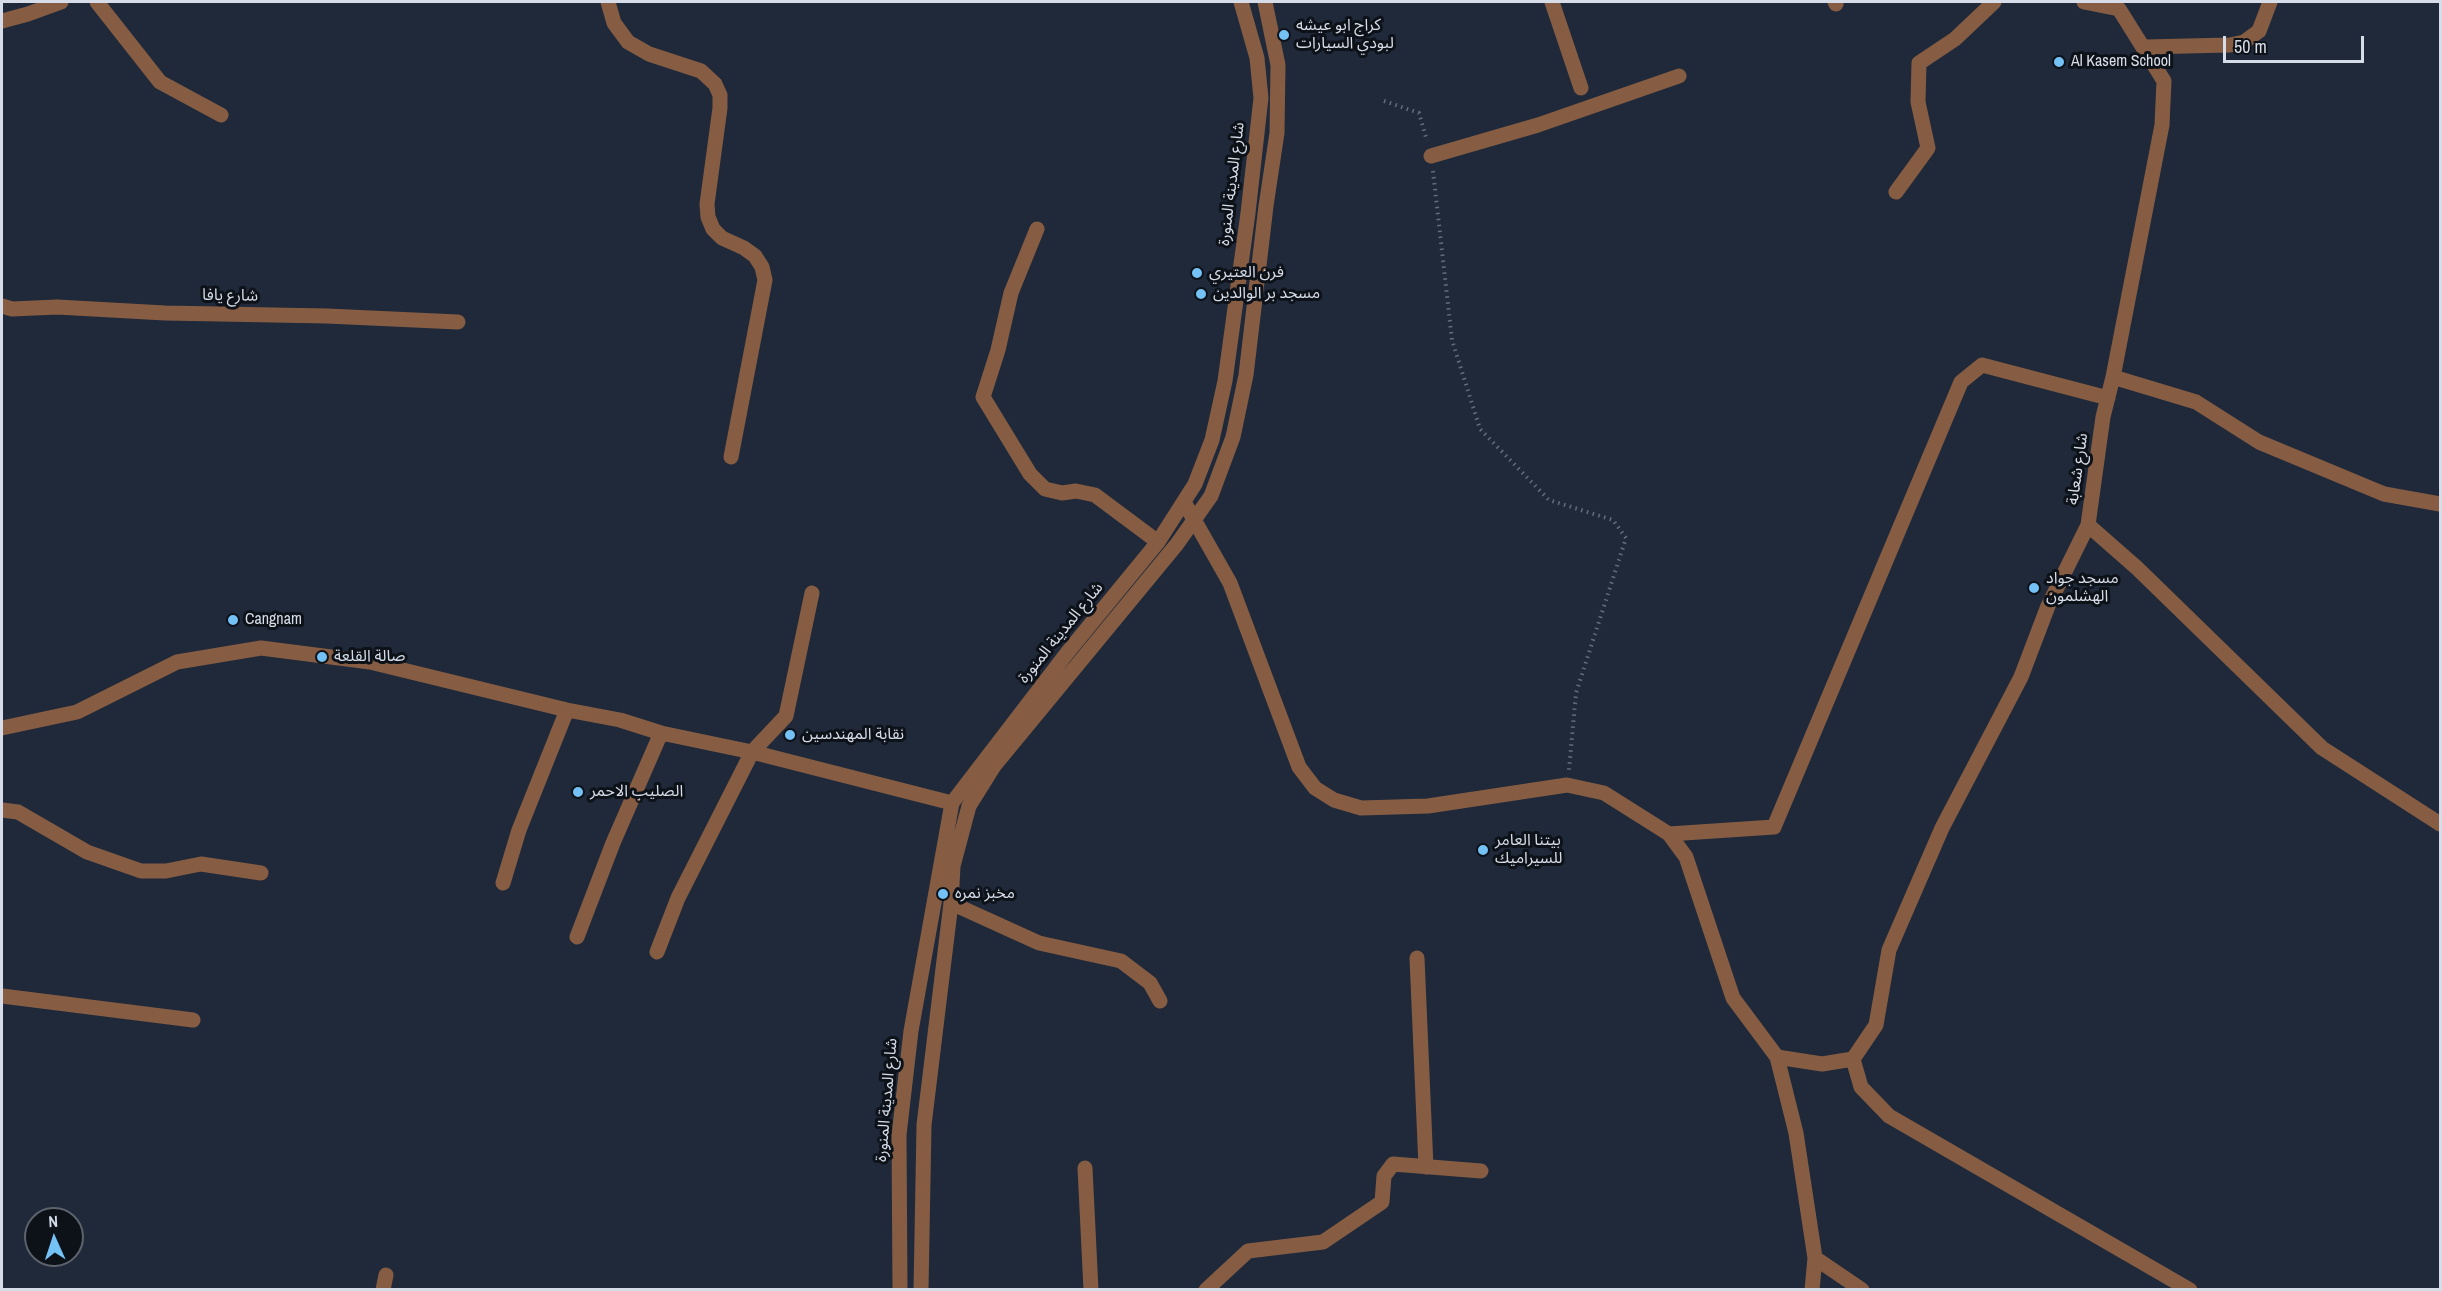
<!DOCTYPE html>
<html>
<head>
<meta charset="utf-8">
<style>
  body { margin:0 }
  #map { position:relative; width:2442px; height:1291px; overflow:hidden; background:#1f293a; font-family:"Archivo Narrow",sans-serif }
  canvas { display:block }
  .frame { position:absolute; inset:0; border:3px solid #d6dde8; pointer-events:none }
  .north { position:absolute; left:24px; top:1207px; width:60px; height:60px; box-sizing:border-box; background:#0d1219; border:2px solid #5d636c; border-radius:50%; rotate:357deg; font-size:16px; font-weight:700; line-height:24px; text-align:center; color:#d6dde8 }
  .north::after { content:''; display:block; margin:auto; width:21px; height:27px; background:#73c1f5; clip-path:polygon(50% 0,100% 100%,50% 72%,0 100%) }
  .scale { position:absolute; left:2223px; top:36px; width:141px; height:27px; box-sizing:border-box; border:3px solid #d6dde8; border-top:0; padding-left:8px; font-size:18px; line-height:21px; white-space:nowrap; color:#d6dde8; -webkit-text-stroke:4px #0d1219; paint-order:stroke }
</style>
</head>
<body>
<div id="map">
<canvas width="2442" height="1291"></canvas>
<div class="frame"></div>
<div class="north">N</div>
<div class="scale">50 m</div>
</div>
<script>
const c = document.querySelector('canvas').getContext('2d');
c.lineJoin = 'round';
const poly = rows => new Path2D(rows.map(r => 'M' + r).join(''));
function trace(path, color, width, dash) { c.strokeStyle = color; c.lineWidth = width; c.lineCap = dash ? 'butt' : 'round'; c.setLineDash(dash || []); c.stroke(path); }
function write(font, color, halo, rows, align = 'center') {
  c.font = font + ' "Archivo Narrow","Noto Sans Arabic",sans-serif'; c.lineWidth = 6; c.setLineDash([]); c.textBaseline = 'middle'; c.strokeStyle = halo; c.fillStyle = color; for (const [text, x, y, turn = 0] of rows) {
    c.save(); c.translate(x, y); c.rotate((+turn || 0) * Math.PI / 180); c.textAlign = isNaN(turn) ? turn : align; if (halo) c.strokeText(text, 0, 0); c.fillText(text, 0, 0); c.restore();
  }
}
const path = poly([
  [1384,101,1419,113,1427,141],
  [1433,171,1452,340,1480,429,1549,500,1613,520,1626,538,1576,693,1569,770]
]);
const minor = poly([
  [97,2,160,82,221,115],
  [608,2,614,23,628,42,649,54,701,71,715,84,720,95,720,108,707,204,708,217,713,229,722,238,744,248,755,256,762,267,765,280,731,457],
  [1552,2,1581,88],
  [1835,2,1836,4],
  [2,21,28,14,61,2],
  [2145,47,2230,45,2244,42,2259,31,2270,2],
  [1431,156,1538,125,1679,76],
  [1896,192,1928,148,1918,102,1919,63,1955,39,1994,2],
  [1037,229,1011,293,998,350,983,397,1030,474,1045,489,1062,493,1076,491,1095,495,1158,542],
  [2,306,12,309,57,307,165,313,327,316,458,322],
  [2113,377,2196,402,2259,442,2384,494,2440,504],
  [1184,502,1230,583,1299,767,1315,788,1334,800,1361,808,1428,806,1567,785,1604,793,1669,834,1686,857,1733,998,1777,1057,1822,1064,1853,1059,1876,1025,1889,950,1942,828,2021,677,2048,606,2088,525,2103,417,2113,377,2162,125,2164,81,2119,9,2084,2],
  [2088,525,2137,568,2322,748,2440,824],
  [2,728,77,712,177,662,261,648,370,662,567,710,620,720,661,733,752,752,952,803],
  [2,810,18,812,87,852,141,871,166,871,201,864,261,873],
  [1669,834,1774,827,1961,382,1982,365,2108,398],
  [503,883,519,830,567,710],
  [951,903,1039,943,1121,961,1150,983,1160,1001],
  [577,937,613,843,661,733],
  [657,952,678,898,752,752,786,716,812,593],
  [1417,958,1426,1167],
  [2,996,193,1020],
  [1777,1057,1796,1133,1815,1258,1862,1290],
  [1853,1059,1861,1087,1889,1116,2190,1290],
  [1085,1168,1091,1290],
  [383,1290,386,1275],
  [900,1290,899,1135,911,1031,952,803,1067,653,1158,542,1195,484,1212,440,1225,381,1248,213,1261,98,1257,58,1241,2],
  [921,1290,924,1125,951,903,953,866,969,806,994,766,1177,544,1211,496,1233,437,1246,375,1266,206,1277,133,1278,65,1265,2],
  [1206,1290,1248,1251,1323,1242,1382,1202,1384,1176,1393,1164,1481,1171],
  [1812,1290,1815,1258]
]);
const markers = [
  [1284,35,6,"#73c1f5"],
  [2059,62,6,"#73c1f5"],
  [1197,273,6,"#73c1f5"],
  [1201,294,6,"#73c1f5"],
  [2034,588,6,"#73c1f5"],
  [233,620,6,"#73c1f5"],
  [322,657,6,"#73c1f5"],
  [790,735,6,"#73c1f5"],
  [578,792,6,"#73c1f5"],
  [1483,850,6,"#73c1f5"],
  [943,894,6,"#73c1f5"]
];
const poiNames = [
  ["كراج ابو عيشه",1296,26],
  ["لبودي السيارات",1296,44],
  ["Al Kasem School",2071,62],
  ["فرن العتيري",1209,273],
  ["مسجد بر الوالدين",1213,294],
  ["مسجد جواد",2046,579],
  ["الهشلمون",2046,597],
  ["Cangnam",245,620],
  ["صالة القلعة",334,657],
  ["نقابة المهندسين",802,735],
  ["الصليب الاحمر",590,792],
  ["بيتنا العامر",1495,841],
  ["للسيراميك",1495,859],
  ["مخبز نمره",955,894]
];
const streetNames = [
  ["شارع المدينة المنورة",1232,184,-83],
  ["شارع يافا",230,296,1],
  ["شارع شعابة",2078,469,-82],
  ["شارع المدينة المنورة",1061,633,-51],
  ["شارع المدينة المنورة",887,1100,-85]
];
trace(path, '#646d7c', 4, [1.5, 4.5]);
trace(minor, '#865d43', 15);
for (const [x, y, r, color] of markers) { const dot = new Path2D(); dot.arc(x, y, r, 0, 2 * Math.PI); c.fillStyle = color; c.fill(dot); trace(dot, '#0d1219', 2); }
write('16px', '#d6dde8', '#0d1219', poiNames, 'left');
write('16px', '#d6dde8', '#0d1219', streetNames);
</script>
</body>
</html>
